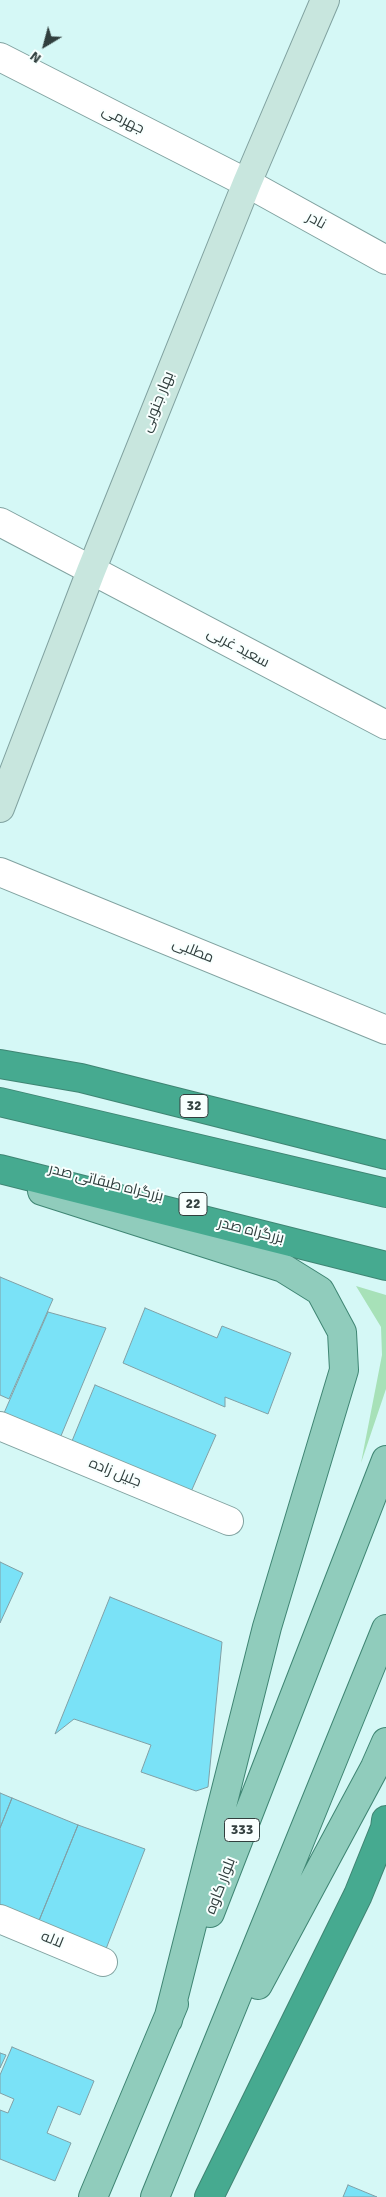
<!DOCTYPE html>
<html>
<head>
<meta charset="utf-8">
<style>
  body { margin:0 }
  #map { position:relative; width:386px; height:2197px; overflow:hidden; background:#d5f8f6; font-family:Signika,sans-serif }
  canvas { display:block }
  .north { position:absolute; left:20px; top:20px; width:50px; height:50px; -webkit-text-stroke:4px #f8fffe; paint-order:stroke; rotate:217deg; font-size:14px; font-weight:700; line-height:20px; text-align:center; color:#313f3e }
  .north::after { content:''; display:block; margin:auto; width:18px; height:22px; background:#313f3e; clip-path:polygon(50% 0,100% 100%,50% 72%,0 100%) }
</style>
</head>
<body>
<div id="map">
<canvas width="386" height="2197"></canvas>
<div class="north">N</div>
</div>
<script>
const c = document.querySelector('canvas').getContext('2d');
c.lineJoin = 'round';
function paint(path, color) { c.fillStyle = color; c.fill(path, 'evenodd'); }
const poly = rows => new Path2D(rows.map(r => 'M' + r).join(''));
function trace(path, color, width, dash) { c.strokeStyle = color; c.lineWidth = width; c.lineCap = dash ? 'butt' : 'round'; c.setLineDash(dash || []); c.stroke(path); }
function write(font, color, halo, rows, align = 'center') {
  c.font = font + ' Signika,Cairo,sans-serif'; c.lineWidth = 4; c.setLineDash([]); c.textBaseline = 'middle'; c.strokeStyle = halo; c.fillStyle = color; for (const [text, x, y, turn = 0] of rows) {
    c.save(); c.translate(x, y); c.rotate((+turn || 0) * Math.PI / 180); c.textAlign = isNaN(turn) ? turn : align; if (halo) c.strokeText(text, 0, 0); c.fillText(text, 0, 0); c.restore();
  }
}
const green = poly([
  [356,1286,386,1295,386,1389,361,1463,382,1355,381,1327]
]);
const building = poly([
  [0,1277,53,1299,9,1399,0,1395,0,1277],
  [145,1308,217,1338,222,1326,291,1353,268,1414,225,1397,225,1407,123,1363,145,1308],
  [48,1312,106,1328,58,1443,1,1420,48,1312],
  [95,1385,216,1435,190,1494,72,1441,95,1385],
  [0,1562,23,1573,0,1623,0,1562],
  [110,1597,222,1642,208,1787,196,1791,141,1772,151,1745,74,1719,55,1734,110,1597],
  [0,1793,12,1798,0,1828,0,1793],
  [12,1798,78,1825,36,1928,0,1913,0,1828,12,1798],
  [78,1825,145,1849,104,1954,36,1928,78,1825],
  [12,2047,94,2081,80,2115,58,2106,47,2133,71,2143,55,2181,0,2159,0,2110,8,2113,14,2099,0,2093,0,2075,12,2047],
  [0,2053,6,2055,0,2068,0,2053],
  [348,2185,377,2197,343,2197,348,2185]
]);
const street = poly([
  [0,57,247,183,386,260],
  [0,522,386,725],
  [0,872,386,1030],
  [0,1426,229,1521],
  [0,1919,103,1962]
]);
const secondary = poly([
  [0,808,91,571,247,183,325,0]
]);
const primary = poly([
  [42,1191,283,1268,320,1291,342,1332,344,1370,267,1627,168,2020],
  [210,1913,386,1460],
  [258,1985,375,1767,386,1742],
  [93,2197,174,2004],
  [155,2197,386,1629]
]);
const highway = poly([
  [0,1064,81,1078,386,1155],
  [0,1102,386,1193],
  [0,1169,386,1266],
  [209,2197,358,1895,385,1828,386,1820]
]);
const shields = [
  [194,1106,28],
  [193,1204,28],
  [242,1830,35]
];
const shieldNames = [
  ["32",194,1106],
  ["22",193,1204],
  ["333",242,1830]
];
const streetNames = [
  ["جهرمی",123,120,27],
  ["نادر",316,221,29],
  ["بهار جنوبی",158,402,-68],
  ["سعید غربی",238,648,28],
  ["مطلبی",193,951,22],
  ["بزرگراه طبقاتی صدر",106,1183,14],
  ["بزرگراه صدر",251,1231,14],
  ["جلیل زاده",115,1473,22],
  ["بلوار کاوه",221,1886,-69],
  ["لاله",52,1940,22]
];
paint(green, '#a7e1b8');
paint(building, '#7ae2f7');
trace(building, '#80a0a6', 1);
trace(street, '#81a2a0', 30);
trace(secondary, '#81a2a0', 30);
trace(primary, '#3f8573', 30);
trace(highway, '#3f8573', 30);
trace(street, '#fff', 28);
trace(secondary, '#c8e6de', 28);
trace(primary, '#90ccbc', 28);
trace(highway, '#46aa90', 28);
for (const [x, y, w] of shields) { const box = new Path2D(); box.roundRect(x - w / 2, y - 11.5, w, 23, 4); c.fillStyle = '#f8fffe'; c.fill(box); trace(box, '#313f3e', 1); }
write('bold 14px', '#313f3e', null, shieldNames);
write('15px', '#313f3e', '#f8fffe', streetNames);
</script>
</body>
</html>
